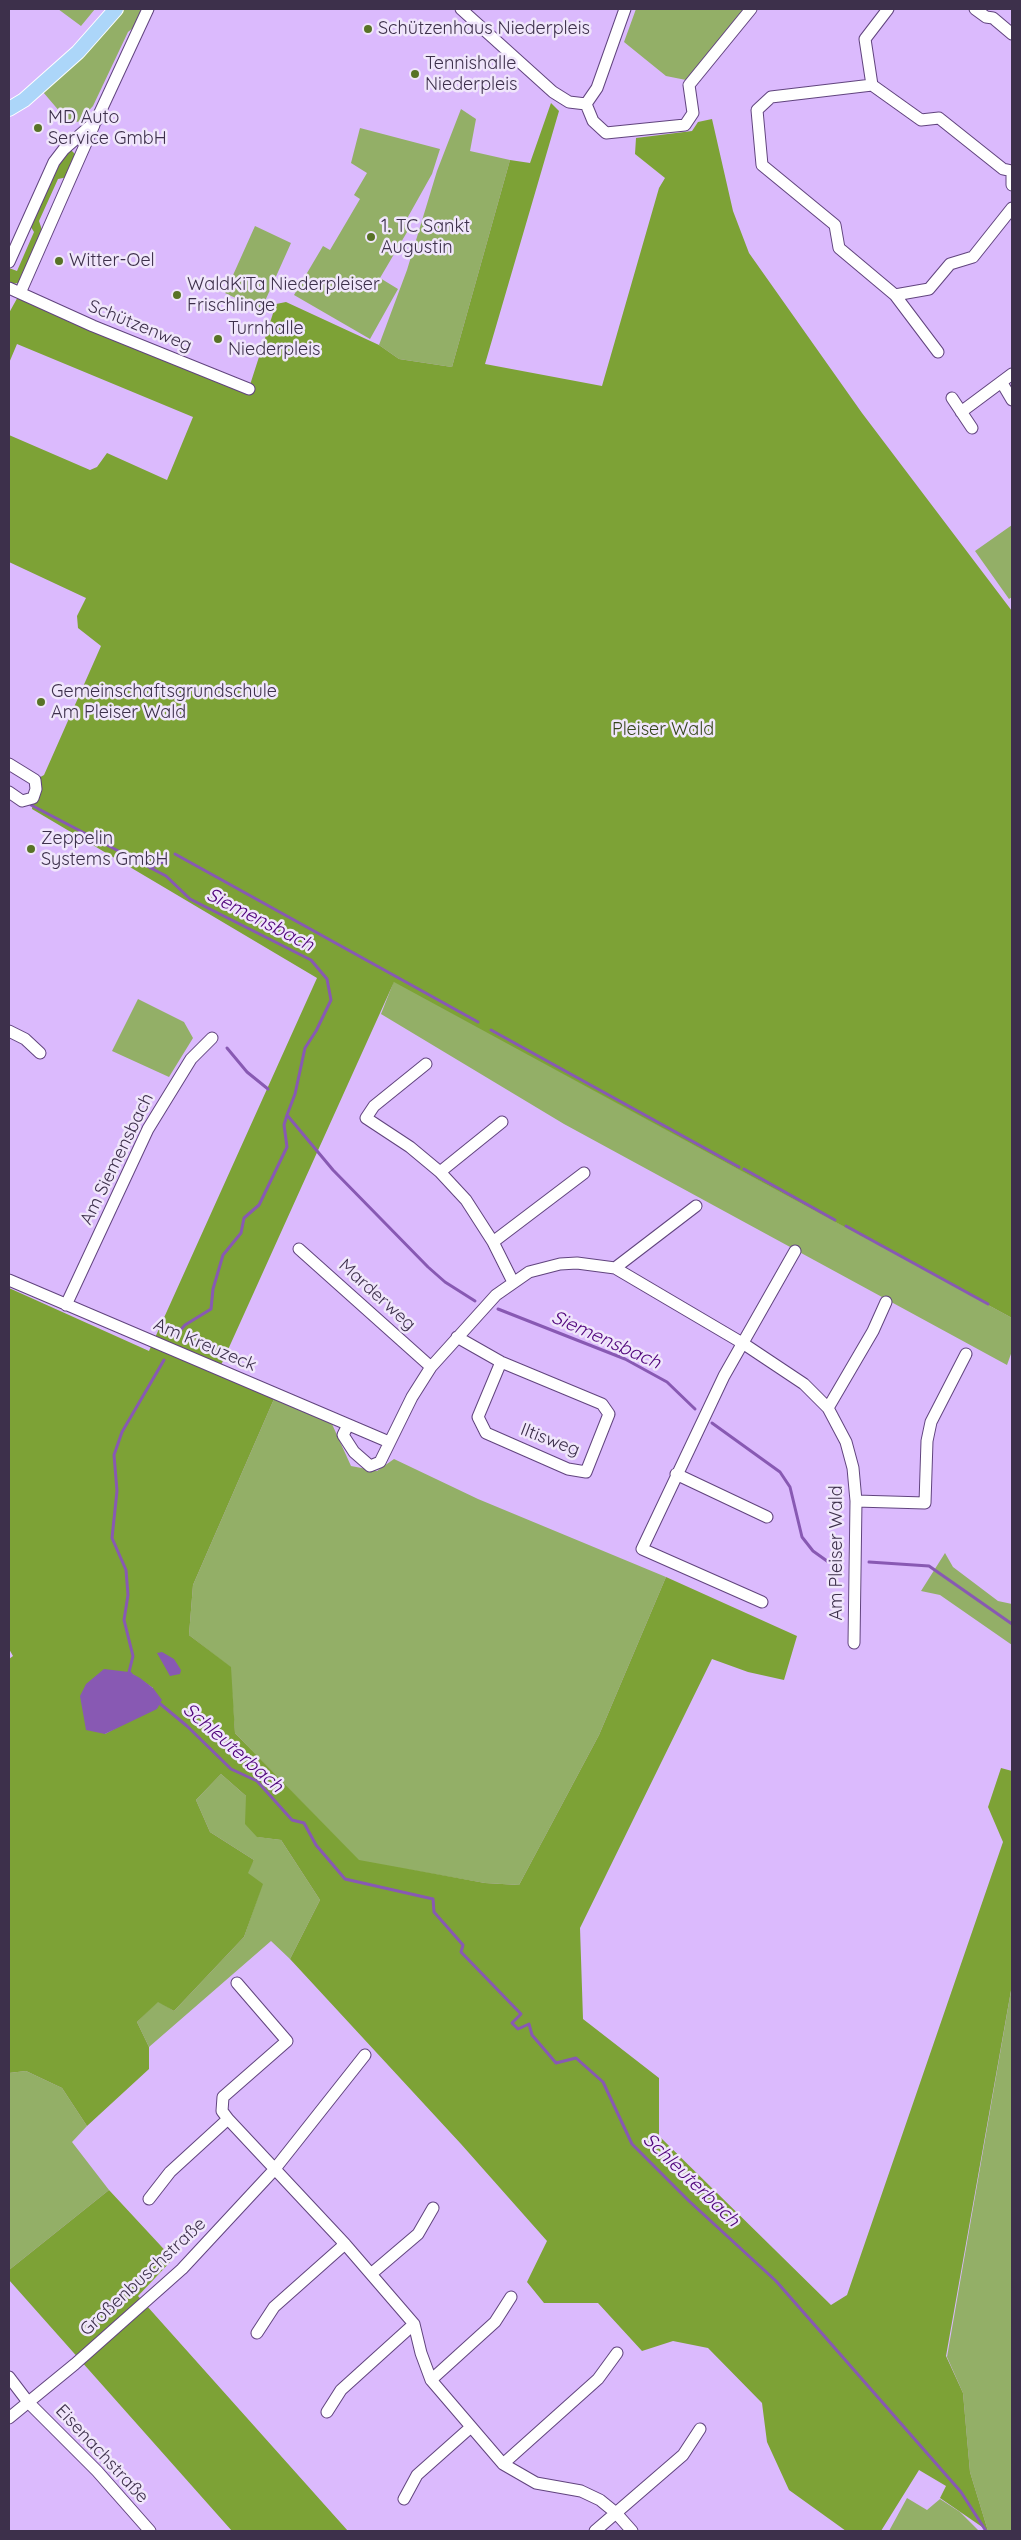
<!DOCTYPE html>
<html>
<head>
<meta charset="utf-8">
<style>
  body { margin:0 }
  #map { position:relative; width:1021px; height:2540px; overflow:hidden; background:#dbbafd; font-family:Quicksand,sans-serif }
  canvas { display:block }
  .frame { position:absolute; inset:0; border:10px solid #3d304b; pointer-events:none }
</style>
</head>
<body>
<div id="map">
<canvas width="1021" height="2540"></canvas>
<div class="frame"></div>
</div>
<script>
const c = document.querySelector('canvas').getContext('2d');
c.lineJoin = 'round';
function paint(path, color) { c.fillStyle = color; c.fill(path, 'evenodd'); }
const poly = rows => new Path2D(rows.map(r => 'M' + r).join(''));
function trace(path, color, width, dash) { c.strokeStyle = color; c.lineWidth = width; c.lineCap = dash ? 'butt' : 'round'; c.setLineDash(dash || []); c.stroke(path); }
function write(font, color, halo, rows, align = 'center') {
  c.font = font + ' Quicksand,sans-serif'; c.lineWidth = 5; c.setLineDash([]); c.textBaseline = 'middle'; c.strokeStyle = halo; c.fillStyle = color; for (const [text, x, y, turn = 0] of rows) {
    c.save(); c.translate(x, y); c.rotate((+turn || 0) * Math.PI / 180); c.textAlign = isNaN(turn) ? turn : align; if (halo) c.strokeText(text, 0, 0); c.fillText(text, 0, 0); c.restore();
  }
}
const green = poly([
  [58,9,95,9,81,26],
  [123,9,143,9,133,28,128,32,93,106,78,122,66,119,43,92,91,48],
  [636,9,744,9,686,80,666,76,624,42],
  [461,109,476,119,470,151,510,160,452,367,399,359,379,345,407,270,437,171],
  [360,128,440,149,432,174,404,224,410,227,380,278,398,289,370,339,294,295,323,246,330,250,360,199,354,195,367,173,351,163],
  [255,226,291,243,261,310,225,293],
  [1012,525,1012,597,1009,599,975,551],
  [394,981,1012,1318,1012,1351,1007,1365,564,1124,381,1014],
  [138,999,184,1022,193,1038,169,1077,112,1051],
  [274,1399,332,1424,351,1466,377,1471,394,1459,478,1499,666,1577,599,1735,519,1885,485,1883,359,1861,235,1733,230,1667,189,1635,193,1585],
  [945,1553,953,1567,998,1601,1012,1604,1012,1645,940,1595,921,1591],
  [221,1774,246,1796,258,1837,281,1840,320,1900,290,1959,271,1941,149,2047,137,2022,158,2001,174,2011,244,1937,262,1885,247,1873,254,1860,210,1832,196,1800],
  [1012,1985,1012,2531,988,2531,970,2472,963,2393,947,2357],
  [26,2071,62,2088,87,2126,72,2142,109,2190,9,2270,9,2073],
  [907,2498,927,2510,940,2499,960,2512,979,2531,889,2531]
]);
const forest = poly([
  [551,103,559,111,485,364,602,386,659,188,665,178,635,154,636,138,692,131,698,122,712,119,733,211,749,253,862,413,1012,611,1012,1318,394,982,217,1374,274,1399,193,1585,189,1635,231,1667,235,1733,359,1860,485,1883,519,1885,599,1735,666,1577,797,1636,784,1680,748,1672,712,1659,580,1928,583,2019,659,2078,659,2136,831,2305,847,2295,1003,1842,988,1807,1001,1768,1012,1771,1012,1985,946,2356,963,2393,970,2472,988,2531,940,2498,946,2486,919,2470,881,2531,846,2531,789,2490,767,2442,762,2403,708,2348,673,2341,642,2351,598,2303,544,2303,527,2282,547,2241,461,2144,290,1959,320,1900,281,1840,257,1837,245,1824,246,1796,221,1774,196,1800,210,1832,254,1860,248,1873,263,1884,244,1937,174,2011,158,2002,137,2022,149,2047,149,2069,87,2126,62,2088,26,2071,9,2073,9,1659,13,1656,9,1649,9,1288,149,1351,317,978,32,809,35,780,44,775,101,646,78,628,77,616,86,598,9,562,9,435,90,470,97,467,107,453,167,480,193,417,17,344,9,363,9,313,20,293,249,388,276,304,286,302,379,345,399,359,452,367,510,160,530,163],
  [129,1672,153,1688,125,1723,105,1734],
  [71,150,76,155,68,177,58,179,39,221,43,233,19,283,11,284,9,282,9,268,17,271,34,232,29,224,58,162],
  [109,2190,173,2259,138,2296,348,2531,232,2531,9,2280,9,2270]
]);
const water = poly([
  [162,1652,174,1659,181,1670,180,1674,170,1676,157,1653],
  [104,1669,129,1672,140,1678,153,1688,162,1700,157,1709,105,1734,86,1730,80,1696,86,1684]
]);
const stream = poly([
  [31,805,166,876,190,899,311,960,327,979,331,1000,316,1031,305,1048,295,1094,287,1115,333,1170,428,1267,445,1282,475,1301],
  [175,854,478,1022],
  [150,868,168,860],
  [491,1030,739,1167],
  [227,1048,247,1072,268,1089],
  [744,1169,835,1220],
  [846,1226,988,1304],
  [498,1309,625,1359,667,1382,695,1409],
  [175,1336,185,1325,211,1309,213,1289,223,1255,241,1233,244,1218,259,1205,287,1147,284,1125,287,1115],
  [712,1423,780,1472,790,1487,802,1537,813,1551,827,1561],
  [869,1562,929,1566,1012,1624],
  [131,1674,129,1672,133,1656,124,1620,128,1595,126,1570,112,1538,117,1491,114,1455,122,1432,164,1360],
  [158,1702,187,1726,231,1769,257,1781,292,1820,304,1823,316,1845,345,1879,433,1899,434,1912,463,1945,461,1952,521,2014,512,2023,518,2029,529,2024,532,2035,556,2063,576,2058,603,2082,632,2144,689,2201,776,2281,961,2492,986,2531]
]);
const minor = poly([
  [461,9,553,92,569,102,586,104],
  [888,9,865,39,872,85,921,120,939,118,1003,169,1012,171],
  [975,9,986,17,993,18,1012,34],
  [872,85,771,97,757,110,762,165,835,225,839,248,895,295,938,352],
  [586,104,593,121,606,133,685,125,693,113,689,85,751,9],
  [586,104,597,88,625,9],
  [1012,171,1012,185],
  [9,262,54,162,64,149,96,121,148,9],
  [9,288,20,293,94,125],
  [20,293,93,326,249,389],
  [895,295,929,289,950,264,973,257,1012,208],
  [1002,383,1012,400],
  [952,398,972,428],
  [961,412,1012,374],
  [9,764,35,780,36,789,33,798,22,801,9,792],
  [9,1031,25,1039,40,1053],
  [426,1064,374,1106,366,1118,410,1147,440,1172,466,1200,493,1242,513,1282],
  [440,1172,502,1122],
  [493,1242,584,1173],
  [299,1249,431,1367],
  [615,1268,696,1206],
  [9,1280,389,1442],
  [66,1305,148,1129,191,1059,212,1038],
  [457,1337,501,1362,602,1404,609,1414,586,1472,568,1469,486,1433,478,1417,501,1362],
  [828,1408,873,1331,886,1302],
  [348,1425,343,1435,354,1452,370,1466,380,1462,412,1397,431,1367,496,1295,529,1272,560,1264,577,1263,615,1268,744,1344,804,1384,828,1408,846,1442,853,1468,856,1501,854,1643],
  [676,1474,767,1517],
  [856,1501,925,1503,927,1441,931,1422,966,1354],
  [762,1602,642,1549,724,1376,795,1251],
  [237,1983,287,2041,223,2097,222,2111,228,2119,345,2244,414,2324,421,2353,431,2380,503,2464,536,2483,581,2491,600,2500,616,2513,632,2531],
  [149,2199,170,2172,228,2119],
  [371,2274,418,2234,433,2208],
  [257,2333,274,2307,345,2244],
  [9,2377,28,2402,97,2471,150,2531],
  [431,2380,495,2322,511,2297],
  [327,2412,341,2390,414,2324],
  [9,2418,75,2364,182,2269,274,2170,365,2055],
  [503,2464,598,2379,617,2353],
  [404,2499,417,2475,471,2427],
  [595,2531,683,2455,700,2429]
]);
const major = poly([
  [9,109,24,100,78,52,116,9]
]);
const markers = [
  [368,29,5,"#587326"],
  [415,74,5,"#587326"],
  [38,128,5,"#587326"],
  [371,237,5,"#587326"],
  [59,261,5,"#587326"],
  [177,295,5,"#587326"],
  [218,339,5,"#587326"],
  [41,702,5,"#587326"],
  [31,849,5,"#587326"]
];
const poiNames = [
  ["Schützenhaus Niederpleis",378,29],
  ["Tennishalle",425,64],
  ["Niederpleis",425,85],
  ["MD Auto",48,118],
  ["Service GmbH",48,139],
  ["1. TC Sankt",381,227],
  ["Augustin",381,248],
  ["Witter-Oel",69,261],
  ["WaldKiTa Niederpleiser",187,285],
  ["Frischlinge",187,306],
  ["Turnhalle",228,329],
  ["Niederpleis",228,350],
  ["Gemeinschaftsgrundschule",51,692],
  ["Am Pleiser Wald",51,713],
  ["Zeppelin",41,839],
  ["Systems GmbH",41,860]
];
const streetNames = [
  ["Schützenweg",140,326,22],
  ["Am Siemensbach",117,1159,-64],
  ["Marderweg",377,1295,42],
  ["Am Kreuzeck",205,1345,23],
  ["Iltisweg",550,1440,21],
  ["Am Pleiser Wald",837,1553,-90],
  ["Großenbuschstraße",143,2277,-43],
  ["Eisenachstraße",102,2454,47]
];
const parkNames = [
  ["Pleiser Wald",663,730]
];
const waterNames = [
  ["Siemensbach",260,920,27],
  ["Siemensbach",606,1340,24],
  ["Schleuterbach",233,1748,41],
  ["Schleuterbach",691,2180,44]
];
paint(green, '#93af67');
paint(forest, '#7da236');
paint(water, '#8859b3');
trace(stream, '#8859b3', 3);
trace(minor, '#61447e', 13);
trace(major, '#fff', 16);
trace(minor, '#fff', 11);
trace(major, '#acd6f9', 14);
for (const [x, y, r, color] of markers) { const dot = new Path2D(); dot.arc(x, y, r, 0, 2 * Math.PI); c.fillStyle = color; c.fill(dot); trace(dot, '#f0e6fb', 2); }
write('18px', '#3d304b', '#f0e6fb', poiNames, 'left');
write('18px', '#3d304b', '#f0e6fb', streetNames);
write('18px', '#36461b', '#f0e6fb', parkNames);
write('italic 19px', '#4e007a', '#f0e6fb', waterNames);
</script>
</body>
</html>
